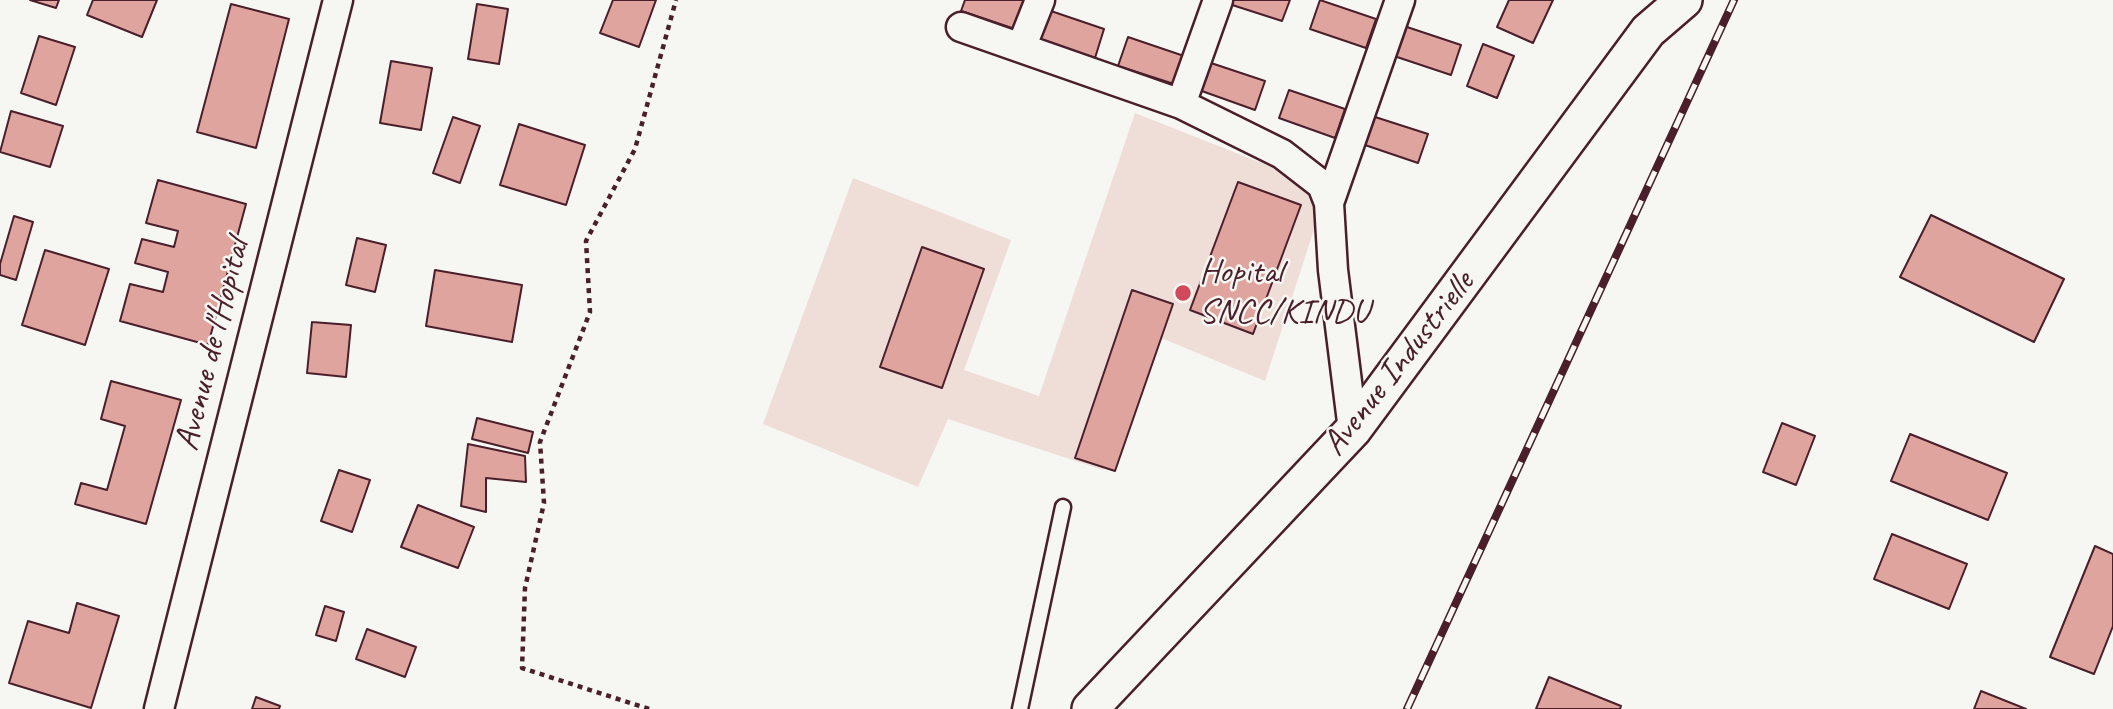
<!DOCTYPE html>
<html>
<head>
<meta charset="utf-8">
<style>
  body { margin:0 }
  canvas { display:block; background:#f6f6f2 }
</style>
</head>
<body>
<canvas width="2113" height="709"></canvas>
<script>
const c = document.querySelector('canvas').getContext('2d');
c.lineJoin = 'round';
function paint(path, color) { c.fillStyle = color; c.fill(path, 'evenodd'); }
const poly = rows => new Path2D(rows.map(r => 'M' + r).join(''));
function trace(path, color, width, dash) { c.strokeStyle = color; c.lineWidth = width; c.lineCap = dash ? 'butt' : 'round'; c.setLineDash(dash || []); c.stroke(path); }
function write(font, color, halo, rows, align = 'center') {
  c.font = font + ' Caveat,sans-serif'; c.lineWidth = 5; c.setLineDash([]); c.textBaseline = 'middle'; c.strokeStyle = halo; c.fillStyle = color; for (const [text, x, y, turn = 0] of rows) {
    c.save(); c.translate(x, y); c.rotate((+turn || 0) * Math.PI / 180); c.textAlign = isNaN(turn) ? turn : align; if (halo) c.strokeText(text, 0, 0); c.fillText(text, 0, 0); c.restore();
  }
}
const built = poly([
  [1135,113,1327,189,1265,381,1154,335,1103,470,948,419,918,487,763,424,853,178,1011,240,964,370,1039,396]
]);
const building = poly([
  [30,0,59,0,56,8,30,0],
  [93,0,157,0,142,37,87,15,93,0],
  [613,0,656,0,639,47,600,33,613,0],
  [965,0,1025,0,1028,1,1018,30,961,11,965,0],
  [1227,0,1290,0,1282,21,1226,3,1227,0],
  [1320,0,1376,19,1366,48,1310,29,1320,0],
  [1509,0,1553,0,1533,43,1497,27,1509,0],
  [231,4,289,19,256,148,197,132,231,4],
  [477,4,508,9,499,64,468,59,477,4],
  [1048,10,1104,29,1095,58,1039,39,1048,10],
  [1404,26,1461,45,1451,75,1394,56,1404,26],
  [39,36,75,47,56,105,21,93,39,36],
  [1128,37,1184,56,1174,84,1118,66,1128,37],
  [1483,44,1514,56,1497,98,1467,86,1483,44],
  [391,61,432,68,421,130,380,123,391,61],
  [1208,62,1265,81,1255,110,1199,90,1208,62],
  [1289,90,1345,109,1335,138,1279,118,1289,90],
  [11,111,63,126,50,167,0,152,11,111],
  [1372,116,1428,134,1418,163,1362,144,1372,116],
  [453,117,480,126,460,183,433,173,453,117],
  [519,124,585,145,566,205,500,185,519,124],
  [158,180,246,204,208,345,120,321,130,284,163,292,168,272,135,263,142,239,174,247,178,231,146,223,158,180],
  [1238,182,1301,205,1253,334,1190,310,1238,182],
  [1931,215,2064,279,2034,342,1900,277,1931,215],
  [14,216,33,222,16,280,0,275,0,264,14,216],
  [357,238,386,245,375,292,346,285,357,238],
  [922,247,984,269,942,388,880,367,922,247],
  [45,250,109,269,85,345,22,325,45,250],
  [435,270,522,285,512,342,426,326,435,270],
  [1132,290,1173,304,1115,471,1075,458,1132,290],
  [312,322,351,325,346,377,307,373,312,322],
  [111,381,181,400,146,524,75,504,81,483,107,490,125,426,101,419,111,381],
  [477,418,533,432,528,453,472,439,477,418],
  [1782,423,1815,436,1796,485,1763,472,1782,423],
  [1910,434,2007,473,1988,520,1891,481,1910,434],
  [468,444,525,456,526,482,486,478,486,512,461,506,468,444],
  [339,470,370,480,352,532,321,521,339,470],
  [418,505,474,527,458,568,401,547,418,505],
  [1892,534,1967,564,1949,609,1874,579,1892,534],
  [2095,546,2113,554,2113,626,2094,674,2050,657,2095,546],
  [77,603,119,616,91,708,9,683,28,621,69,633,77,603],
  [325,606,344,612,336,641,316,635,325,606],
  [367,629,416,647,405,677,356,659,367,629],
  [1549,677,1621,706,1620,709,1536,709,1549,677],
  [1981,691,2026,709,1974,709,1981,691],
  [256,697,280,706,279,709,252,709,256,697]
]);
const path = poly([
  [649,709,522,668,525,588,544,503,540,442,590,312,586,241,635,149,676,0]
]);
const service = poly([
  [1020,709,1063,507]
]);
const minor = poly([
  [961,27,1181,104,1282,154,1322,185,1329,203,1333,270,1353,430],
  [1021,48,1040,0],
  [1181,104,1218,0],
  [1329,203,1400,0],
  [159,709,338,0]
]);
const tertiary = poly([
  [1090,709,1353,430,1648,31,1684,0]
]);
const rail = poly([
  [1407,709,1734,0]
]);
const markers = [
  [1183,293,9,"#d1495b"]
];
const poiNames = [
  ["Hopital",1199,273],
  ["SNCC/KINDU",1199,313]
];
const streetNames = [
  ["Avenue de l'Hopital",213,345,-76],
  ["Avenue Industrielle",1399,364,-52]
];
paint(built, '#efddd8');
paint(building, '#dea49d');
trace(building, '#4a1f2b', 2);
trace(service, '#4a1f2b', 19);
trace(minor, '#4a1f2b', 33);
trace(tertiary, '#4a1f2b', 40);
trace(path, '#4a1f2b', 4.5, [5, 5]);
trace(service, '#f6f6f2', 14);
trace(minor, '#f6f6f2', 28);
trace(tertiary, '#f6f6f2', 35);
trace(rail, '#4a1f2b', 8);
trace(rail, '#f6f6f2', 5, [16]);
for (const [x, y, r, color] of markers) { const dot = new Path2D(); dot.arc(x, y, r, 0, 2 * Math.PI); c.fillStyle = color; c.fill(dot); trace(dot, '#f6f6f2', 2.5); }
write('35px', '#4a1f2b', '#f6f6f2', poiNames, 'left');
write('35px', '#4a1f2b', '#f6f6f2', streetNames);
</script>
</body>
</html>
